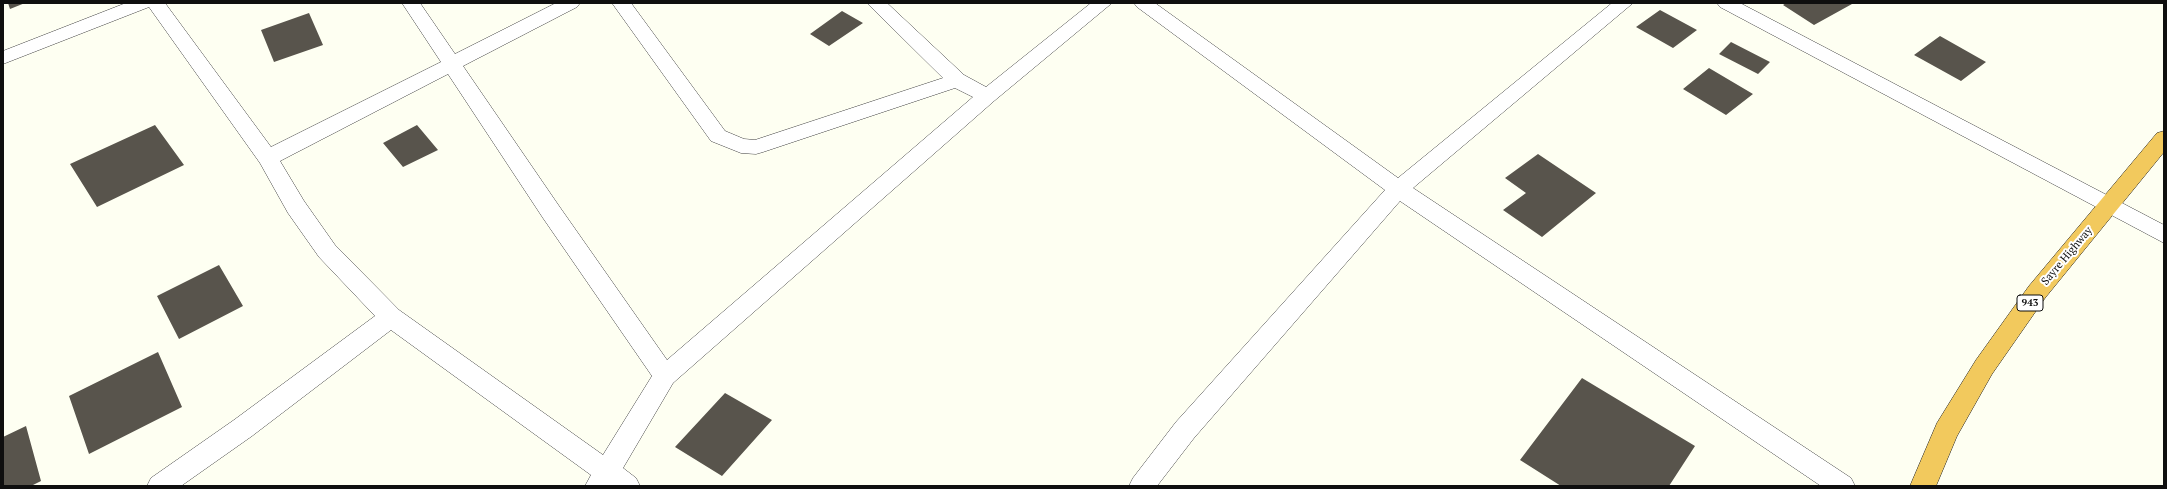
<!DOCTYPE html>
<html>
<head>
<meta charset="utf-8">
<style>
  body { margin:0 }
  #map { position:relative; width:2167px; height:489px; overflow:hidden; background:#fefff2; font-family:"PT Serif",serif }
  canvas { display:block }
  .frame { position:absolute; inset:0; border:4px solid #0f0f0f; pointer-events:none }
</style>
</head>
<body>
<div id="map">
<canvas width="2167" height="489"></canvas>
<div class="frame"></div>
</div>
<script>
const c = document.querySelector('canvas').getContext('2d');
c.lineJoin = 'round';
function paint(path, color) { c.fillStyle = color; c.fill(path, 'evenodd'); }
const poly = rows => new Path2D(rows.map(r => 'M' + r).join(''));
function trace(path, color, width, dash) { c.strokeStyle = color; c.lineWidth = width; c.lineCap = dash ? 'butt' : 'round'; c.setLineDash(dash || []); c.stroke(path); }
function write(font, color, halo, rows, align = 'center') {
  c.font = font + ' "PT Serif",serif'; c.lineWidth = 4; c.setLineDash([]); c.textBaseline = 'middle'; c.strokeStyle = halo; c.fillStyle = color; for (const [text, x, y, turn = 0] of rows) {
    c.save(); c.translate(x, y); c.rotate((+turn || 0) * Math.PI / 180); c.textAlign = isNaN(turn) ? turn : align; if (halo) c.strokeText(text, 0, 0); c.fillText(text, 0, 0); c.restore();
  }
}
const building = poly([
  [8,3,25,3,10,9],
  [1786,3,1849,3,1852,4,1814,25,1783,5],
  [1660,10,1697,30,1673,48,1636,27],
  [842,11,863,23,829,46,810,34],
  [309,13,323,45,274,62,261,30],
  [1940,36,1986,62,1961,81,1914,55],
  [1731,42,1770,62,1758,74,1719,54],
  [1709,68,1753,94,1726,115,1683,89],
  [155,125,184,165,97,207,70,164],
  [417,125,438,150,403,167,383,143],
  [1538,154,1596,193,1542,237,1503,210,1526,193,1505,178],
  [219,265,243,306,179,339,157,296],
  [158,352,182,407,89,454,69,396],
  [1582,378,1695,446,1669,486,1561,486,1520,460],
  [725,393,772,420,722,476,675,447],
  [26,426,41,481,31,486,3,486,3,437]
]);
const street = poly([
  [126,3,165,3,271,147,441,62,402,3,420,3,455,54,556,3,580,3,577,7,463,66,559,206,667,360,973,97,955,88,763,152,756,154,741,153,711,141,612,3,631,3,725,131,744,139,755,140,943,78,867,3,887,3,964,75,986,87,1091,3,1112,3,994,101,673,383,623,468,636,478,640,486,585,486,591,475,391,330,252,436,181,486,147,486,151,478,234,420,375,316,319,257,288,213,260,163,149,7,3,64,3,51,126,3],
  [448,74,543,218,652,376,603,455,399,310,335,245,304,201,280,161,448,74],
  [1134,3,1155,3,1398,178,1612,3,1633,3,1413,188,1851,478,1855,486,1821,486,1400,201,1194,438,1157,486,1129,486,1133,478,1176,422,1385,190,1137,7,1134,3],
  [1717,3,1740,3,2164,225,2164,243,1720,7,1717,3]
]);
const highway = poly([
  [2164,131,2164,152,2045,298,1992,374,1957,436,1936,486,1910,486,1937,423,1976,360,2029,286,2157,133,2164,131]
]);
const shields = [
  [2030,303,26]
];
const shieldNames = [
  ["943",2030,303]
];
const streetNames = [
  ["Sayre Highway",2067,256,-50]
];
paint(building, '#58544c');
trace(street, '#424242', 1);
trace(highway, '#202020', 1);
paint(street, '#fff');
paint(highway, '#f2c95d');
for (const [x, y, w] of shields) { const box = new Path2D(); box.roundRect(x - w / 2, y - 8, w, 16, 3); c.fillStyle = '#fff'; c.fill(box); trace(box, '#0f0f0f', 1); }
write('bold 10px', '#0f0f0f', null, shieldNames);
write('11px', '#0f0f0f', '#fff', streetNames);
</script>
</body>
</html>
